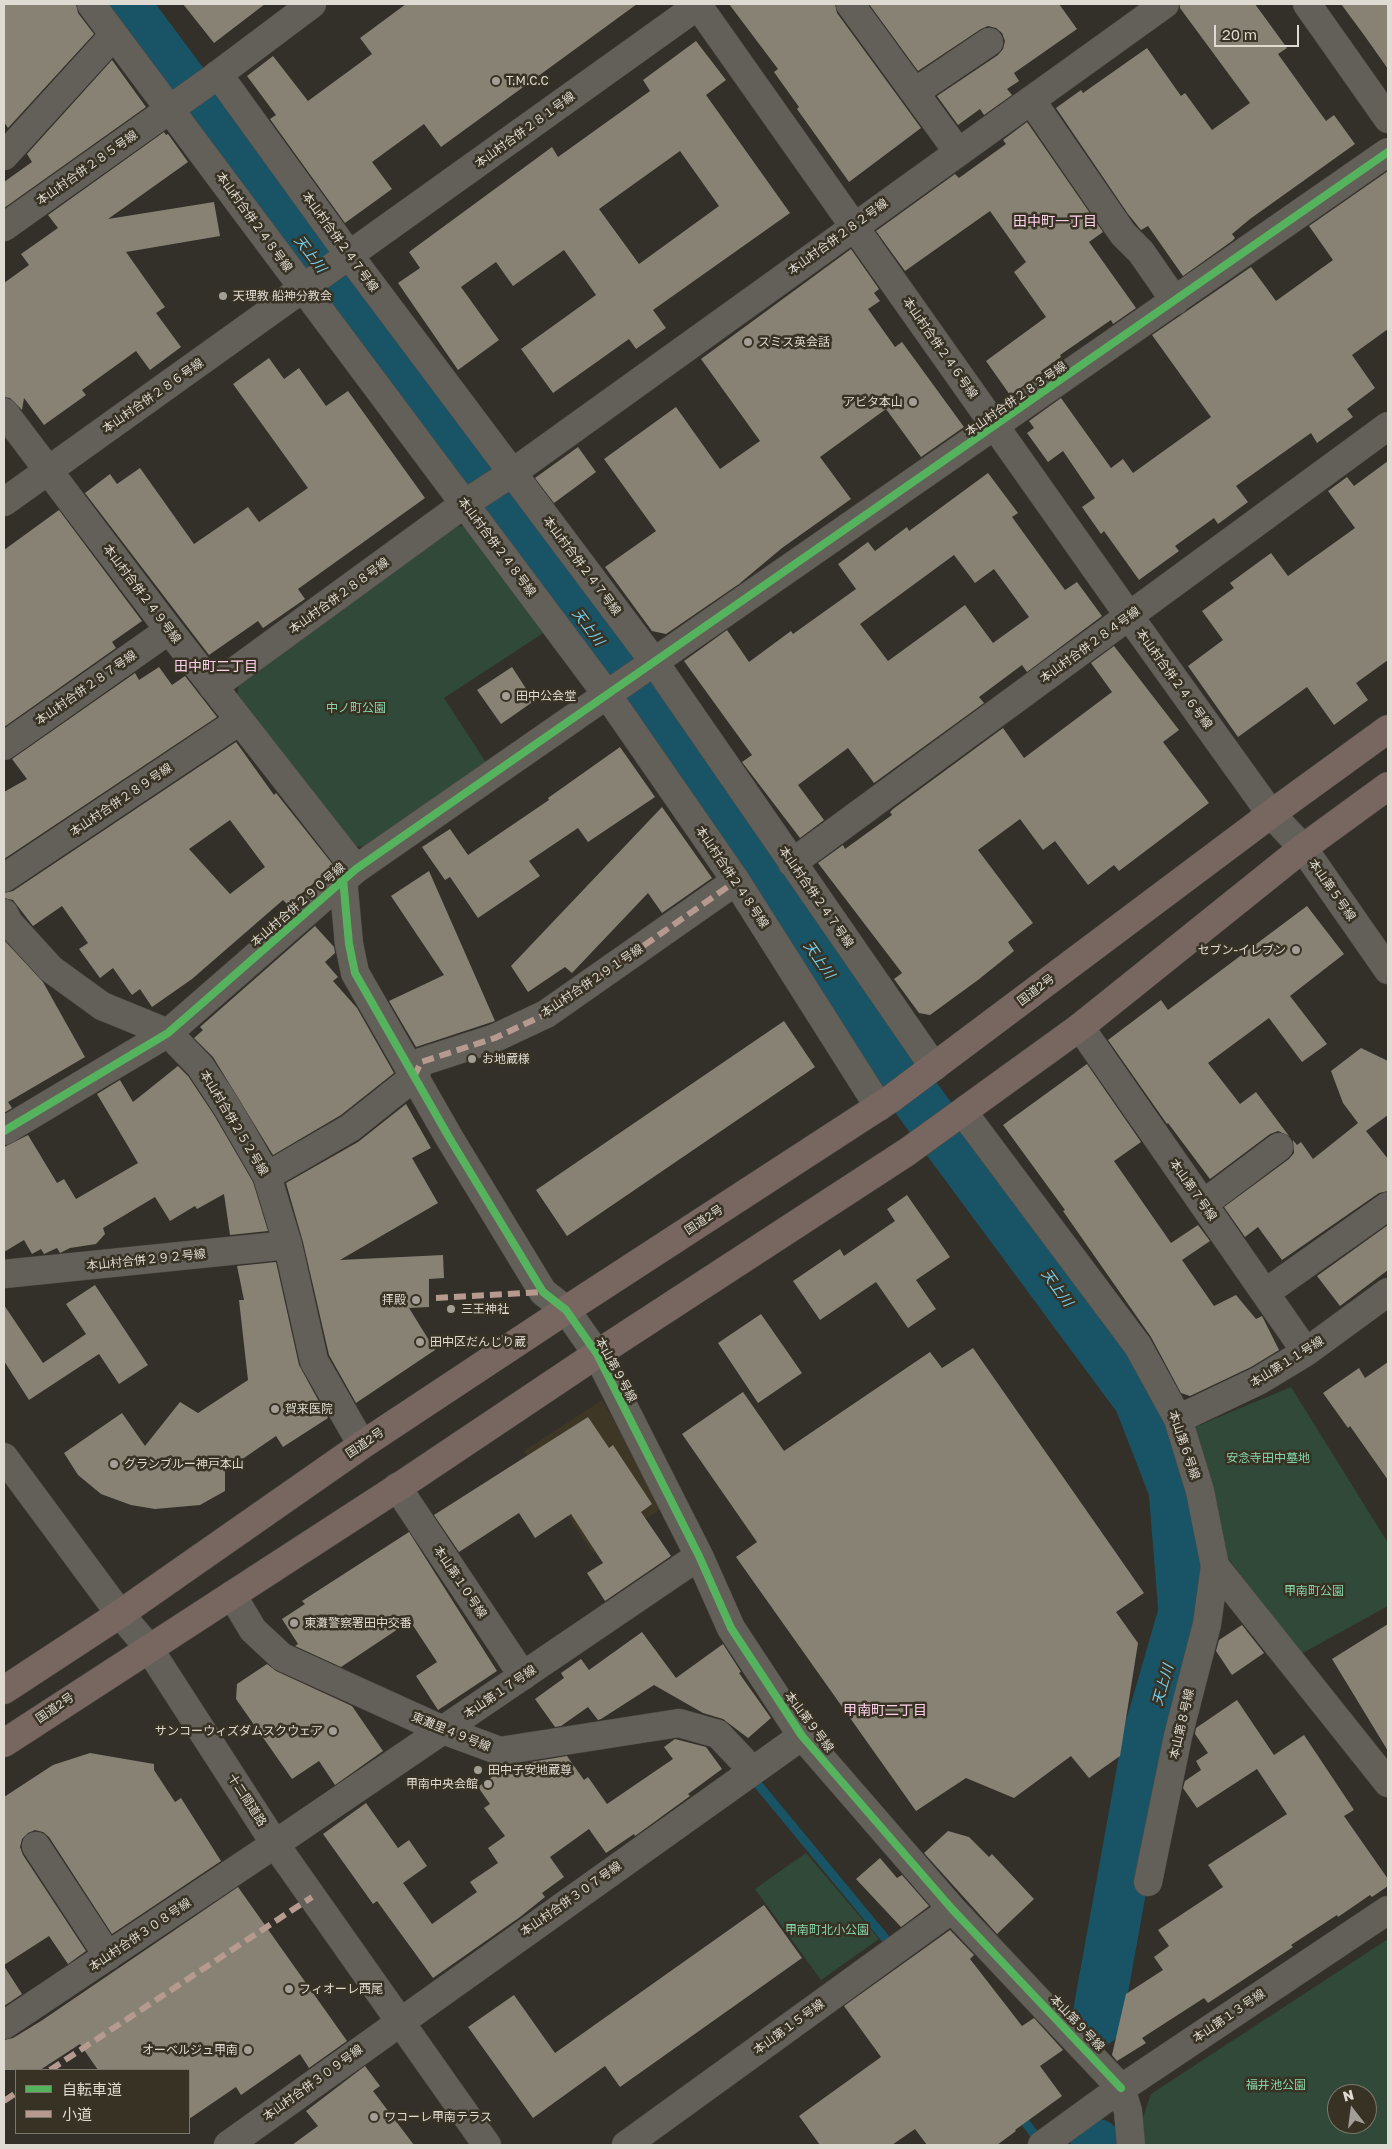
<!DOCTYPE html>
<html>
<head>
<meta charset="utf-8">
<style>
  body { margin:0 }
  #map { position:relative; width:1392px; height:2149px; overflow:hidden; background:#333029; font-family:"Golos Text","Noto Sans JP",sans-serif }
  canvas { display:block }
  .frame { position:absolute; inset:0; border:5px solid #dfdbd2; pointer-events:none }
  .legend { position:absolute; left:15px; top:2069px; width:175px; height:65px; box-sizing:border-box; background:#383224; border:1px solid #7b766a; margin:0; padding:6px 9px; list-style:none; font-size:15px; color:#dfdbd2 }
  .legend li { display:flex; align-items:center; gap:10px; height:25px }
  .legend b { width:25px; border:1px solid #7b766a }
  .north { position:absolute; left:1327px; top:2084px; width:50px; height:50px; box-sizing:border-box; background:#383224; border:1px solid #7b766a; border-radius:50%; rotate:345deg; font-size:14px; font-weight:700; line-height:20px; text-align:center; color:#dfdbd2 }
  .north::after { content:''; display:block; margin:auto; width:18px; height:22px; background:#a39f97; clip-path:polygon(50% 0,100% 100%,50% 72%,0 100%) }
  .scale { position:absolute; left:1214px; top:25px; width:85px; height:22px; box-sizing:border-box; border:2px solid #dfdbd2; border-top:0; padding-left:6px; font-size:15px; line-height:18px; white-space:nowrap; color:#dfdbd2; -webkit-text-stroke:4px #383224; paint-order:stroke }
</style>
</head>
<body>
<div id="map">
<canvas width="1392" height="2149"></canvas>
<div class="frame"></div>
<ul class="legend">
<li><b style="height:6px;background:#56b35d"></b>自転車道</li>
<li><b style="height:6px;background:#b69a8f"></b>小道</li>
</ul>
<div class="north">N</div>
<div class="scale">20 m</div>
</div>
<script>
const c = document.querySelector('canvas').getContext('2d');
c.lineJoin = 'round';
function paint(path, color) { c.fillStyle = color; c.fill(path, 'evenodd'); }
const poly = rows => new Path2D(rows.map(r => 'M' + r).join(''));
function trace(path, color, width, dash) { c.strokeStyle = color; c.lineWidth = width; c.lineCap = dash ? 'butt' : 'round'; c.setLineDash(dash || []); c.stroke(path); }
function write(font, color, halo, rows, align = 'center') {
  c.font = font + ' "Golos Text","Noto Sans JP",sans-serif'; c.lineWidth = 5; c.setLineDash([]); c.textBaseline = 'middle'; c.strokeStyle = halo; c.fillStyle = color; for (const [text, x, y, turn = 0] of rows) {
    c.save(); c.translate(x, y); c.rotate((+turn || 0) * Math.PI / 180); c.textAlign = isNaN(turn) ? turn : align; if (halo) c.strokeText(text, 0, 0); c.fillText(text, 0, 0); c.restore();
  }
}
const built = poly([
  [602,1400,664,1507,593,1553,524,1451]
]);
const green = poly([
  [458,526,473,527,548,630,444,698,487,764,368,847,352,846,237,699,239,681],
  [1291,1387,1388,1543,1388,1606,1301,1654,1228,1558,1195,1427],
  [806,1853,879,1939,821,1980,755,1889],
  [1388,1939,1388,2145,1142,2145,1141,2123,1151,2094],
  [1337,2094,1367,2094,1367,2124,1337,2124]
]);
const stream = poly([
  [751,1776,894,1949],
  [1019,2114,1040,2142]
]);
const river = poly([
  [124,4,608,655,894,1068,1139,1399,1174,1489,1184,1612,1149,1733,1097,2021],
  [1096,2144,1096,2145]
]);
const building = poly([
  [4,4,76,4,78,13,94,34,8,128,4,122],
  [183,4,265,4,214,43],
  [406,4,637,4,441,147,424,124,372,162,392,189,345,223,270,119,276,115,247,76,273,56,308,101,372,54,360,38],
  [729,4,835,4,837,13,921,128,849,182,797,109,799,107,774,72,778,69],
  [869,4,1059,4,1077,29,1014,73,1019,81,1007,89,1012,95,984,115,980,109,958,125,937,96,998,55,1003,49,1005,41,1002,33,996,28,988,26,981,29,918,71],
  [1180,4,1255,4,1287,48,1278,54,1326,121,1334,115,1355,144,1250,219,1232,234,1235,238,1232,241,1183,276,1148,226,1141,230,1128,214,1056,108,1081,90,1083,93,1147,48,1181,96,1185,93,1212,130,1250,103,1180,8],
  [1341,4,1388,4,1388,69,1364,35],
  [696,41,726,80,706,95,790,213,653,310,666,328,636,349,629,339,553,393,521,349,596,295,564,250,513,286,496,262,461,287,499,340,458,370,398,283,420,268,409,252,552,147,558,157,650,91,643,80],
  [680,151,719,206,639,264,599,209],
  [112,60,146,107,4,208,4,182,32,162,27,154],
  [1027,122,1103,232,1089,242,1136,308,1113,324,1111,320,1060,355,1061,357,1041,371,1042,373,1010,395,986,361,1046,317,1014,272,1026,262,990,211,905,271,876,231,955,174,959,178,1006,144,1003,140],
  [164,132,166,135,168,134,188,162,108,219,214,202,220,236,126,252,165,307,156,313,181,347,150,370,136,351,82,390,86,395,44,425,24,398,22,410,10,398,4,397,4,283,29,265,21,254,58,228,48,215],
  [1388,171,1388,329,1352,355,1375,388,1347,409,1353,417,1317,443,1311,433,1236,486,1248,502,1218,524,1214,518,1175,546,1179,551,1139,580,1104,531,1101,534,1082,507,1095,498,1063,451,1048,462,1027,433,1034,428,1029,421,1061,398,1111,468,1123,459,1133,473,1211,417,1152,335,1251,267,1276,301,1333,260,1309,226],
  [851,249,879,289,874,293,880,301,868,309,895,347,902,342,964,427,921,457,886,409,820,457,851,499,782,548,739,584,666,634,652,631,605,567,656,531,604,459,676,407,720,469,760,441,701,359],
  [269,358,284,379,299,368,326,406,348,391,425,498,298,589,305,599,263,628,258,621,209,655,85,493,110,474,117,484,140,468,194,544,248,507,259,522,308,488,233,384],
  [578,447,596,472,554,503,535,478],
  [1388,461,1388,660,1356,683,1368,700,1334,725,1307,687,1238,737,1188,666,1223,640,1202,611,1234,588,1230,583,1271,553,1288,576,1355,528,1328,491,1347,477,1354,486],
  [988,473,1018,513,1012,517,1065,590,1077,582,1102,616,1027,672,1022,665,979,697,984,703,874,783,848,748,798,785,824,820,800,838,742,762,752,755,684,661,727,630,749,662,791,631,793,634,856,589,838,564,868,542,875,551,907,527,909,531],
  [954,555,975,583,994,569,1029,617,993,643,965,605,888,661,860,624],
  [59,510,142,621,112,642,116,648,4,727,4,550],
  [1114,646,1179,730,1163,742,1209,803,1119,871,1114,865,1088,885,1055,841,1043,850,1020,819,978,850,1033,923,1008,942,1014,951,978,980,930,1015,919,1013,894,979,902,973,818,863,843,845,845,849,892,815,890,812,893,809,1003,728,1024,758,1112,692,1091,663],
  [159,667,172,685,185,676,217,717,4,859,4,792,27,779,12,759,135,673,139,680],
  [512,667,534,701,501,724,477,690],
  [236,742,274,795,276,793,334,866,288,905,283,900,192,979,152,1007,140,989,132,995,113,968,100,978,79,949,88,943,62,906,33,926,13,900,4,898,4,893,13,891],
  [230,820,265,867,230,894,189,849],
  [620,747,655,797,588,842,578,828,529,861,540,876,478,918,450,877,445,880,422,847,450,829,468,855,549,800,548,798],
  [662,807,712,878,662,913,648,893,572,973,565,967,528,992,511,966],
  [429,871,495,1021,416,1047,389,1001,444,975,391,896],
  [1307,906,1344,954,1290,996,1327,1044,1302,1062,1269,1018,1208,1063,1240,1104,1256,1092,1289,1136,1278,1131,1270,1134,1210,1179,1168,1123,1167,1124,1108,1040,1161,1000,1168,1010],
  [315,926,334,947,335,953,325,962,338,977,333,981,357,1008,394,1073,341,1115,273,1155,213,1057,194,1038,203,1030,200,1027],
  [4,940,43,982,85,1057,8,1102,12,1108,4,1113],
  [784,1021,815,1067,567,1236,536,1190],
  [1361,1048,1388,1061,1388,1115,1366,1131,1388,1159,1388,1191,1379,1193,1282,1260,1258,1227,1245,1237,1224,1207,1289,1159,1294,1153,1293,1140,1297,1145,1301,1142,1313,1159,1358,1123,1343,1103,1331,1071],
  [1087,1064,1141,1142,1114,1161,1171,1243,1198,1225,1210,1241,1182,1260,1214,1306,1236,1295,1256,1319,1262,1316,1279,1350,1251,1367,1190,1396,1181,1393,1151,1337,1063,1211,1065,1210,1003,1125],
  [178,1066,188,1076,214,1115,253,1182,268,1231,230,1235,224,1194,197,1209,195,1206,170,1221,155,1197,103,1228,105,1234,96,1244,70,1248,60,1253,57,1248,44,1254,41,1249,32,1254,24,1240,4,1252,4,1147,28,1135,57,1183,64,1179,76,1199,138,1163,97,1094,120,1080,133,1102],
  [406,1104,431,1148,412,1158,438,1203,340,1260,443,1255,444,1278,429,1279,429,1307,409,1308,435,1350,356,1403,329,1355,303,1242,286,1183,358,1142],
  [907,1195,950,1257,916,1280,936,1309,908,1328,876,1282,820,1320,793,1281,840,1249,844,1256,895,1221,887,1209],
  [1388,1225,1388,1270,1340,1306,1317,1276],
  [276,1262,299,1365,328,1418,283,1447,276,1436,225,1471,225,1491,200,1505,155,1509,131,1505,101,1494,78,1475,64,1453,122,1413,145,1446,180,1402,198,1413,248,1380,239,1300,244,1300,237,1266],
  [95,1285,148,1365,119,1384,99,1354,29,1400,4,1361,4,1305,43,1363,86,1334,66,1304],
  [761,1314,802,1373,758,1403,718,1343],
  [973,1348,1144,1593,1116,1612,1138,1643,1120,1756,1089,1778,1071,1756,1014,1798,966,1778,916,1811,736,1557,757,1542,682,1434,743,1392,784,1451,930,1352,942,1368],
  [1388,1362,1388,1480,1350,1426,1348,1428,1323,1393,1359,1368,1365,1378],
  [588,1417,609,1448,613,1445,652,1504,641,1512,671,1556,605,1601,587,1573,603,1563,571,1514,535,1538,519,1513,459,1552,434,1515],
  [409,1532,497,1671,438,1710,416,1676,437,1662,410,1621,341,1667,295,1646,298,1644,282,1619,305,1604,302,1601],
  [1388,1624,1388,1751,1332,1659],
  [1242,1625,1264,1653,1232,1675,1216,1651,1219,1640],
  [642,1632,676,1678,723,1644,741,1672,739,1673,771,1718,748,1738,723,1719,703,1713,654,1685,601,1719,598,1720,588,1707,561,1726,555,1727,535,1699,564,1678,561,1673,581,1659,589,1670],
  [267,1664,276,1671,352,1706,383,1751,335,1785,319,1761,292,1779,236,1699,237,1684],
  [1237,1700,1274,1755,1304,1735,1354,1810,1344,1816,1388,1879,1388,1886,1372,1897,1370,1895,1338,1917,1337,1915,1291,1945,1293,1947,1208,2003,1204,1998,1142,2038,1146,2043,1117,2061,1112,2055,1126,1994,1163,1970,1154,1957,1169,1946,1158,1930,1223,1887,1208,1865,1287,1814,1257,1769,1197,1808,1183,1788,1185,1781,1201,1770,1196,1761,1208,1753,1195,1734,1196,1728],
  [675,1739,706,1747,722,1769,688,1794,690,1796,635,1836,634,1834,606,1853,589,1829,550,1857,564,1877,542,1893,545,1897,520,1917,433,1978,377,1901,373,1904,323,1834,366,1803,398,1848,409,1840,427,1866,403,1883,432,1924,477,1892,470,1882,498,1863,488,1848,505,1836,484,1808,490,1804,478,1787,507,1766,567,1756,584,1780,588,1777,607,1804,673,1759,664,1747],
  [90,1753,154,1764,154,1770,175,1802,181,1798,221,1861,112,1934,49,1837,43,1832,35,1830,28,1833,22,1839,20,1847,23,1855,86,1951,68,1964,49,1936,4,1965,4,1797,53,1765],
  [948,1831,969,1837,989,1857,992,1854,1034,1899,997,1934,924,1853],
  [880,1858,897,1878,902,1875,929,1906,901,1927,856,1879],
  [238,1887,347,2041,309,2068,300,2054,241,2095,236,2087,189,2119,189,2070,98,2070,80,2044,40,2070,4,2070,4,2040,13,2038,41,2021],
  [764,1905,802,1958,620,2087,605,2066,533,2118,468,2027,514,1995,555,2053],
  [950,1930,974,1955,970,1959,1022,2026,1034,2018,1063,2050,1040,2066,1062,2096,1015,2130,1016,2131,997,2145,927,2145,915,2129,892,2145,820,2145,799,2116,881,2057,844,2006],
  [4,1966,22,1994,4,2006],
  [365,2066,380,2086,373,2091,414,2145,292,2145,318,2126,306,2111]
]);
const minor = poly([
  [91,4,608,696,736,881,879,1107],
  [697,4,1129,616,1271,814,1303,848,1388,970],
  [850,4,958,152],
  [1307,4,1388,119],
  [218,74,349,255,655,663,934,1067],
  [915,92,989,42],
  [1031,100,1123,234,1141,252,1175,301],
  [4,156,114,35],
  [4,227,208,82,312,4],
  [4,412,169,630,356,869],
  [4,502,700,4],
  [213,687,464,504,512,473,1165,4],
  [4,746,169,630],
  [792,863,1388,426],
  [4,878,239,721],
  [343,879,349,944,355,973,450,1139,543,1292,566,1310,597,1354,699,1556,731,1628,802,1736,952,1909,1121,2088,1128,2111,1131,2145],
  [4,913,9,923,51,969,102,1006,168,1033,200,1066,227,1107,267,1176,288,1245,314,1361,362,1445],
  [1080,1027,1306,1352],
  [963,1112,1138,1346,1178,1419,1200,1491,1215,1566,1388,1783],
  [4,1131,168,1033,356,869,1388,152],
  [267,1176,350,1128,414,1077,421,1062,495,1038,546,1014,736,881],
  [1203,1204,1279,1147],
  [4,1274,288,1245],
  [1265,1293,1388,1206],
  [1178,1419,1258,1381,1306,1352,1388,1292],
  [4,1457,120,1614,148,1647,275,1844,487,2145],
  [397,1487,523,1676],
  [232,1595,253,1630,282,1657,443,1730,500,1751,679,1723,718,1734,753,1771],
  [36,1846,108,1956],
  [1148,1882,1178,1736,1207,1624,1215,1566],
  [4,2025,275,1844,699,1556],
  [228,2145,802,1736],
  [626,2145,952,1909],
  [1042,2145,1104,2100,1388,1910]
]);
const highway = poly([
  [4,1690,120,1614,362,1445,566,1310,892,1098,1271,814,1388,729],
  [4,1743,403,1484,597,1354,907,1152,1080,1027,1303,848,1388,786]
]);
const quiet = poly([
  [414,1077,421,1062,495,1038,546,1014,736,881],
  [436,1298,543,1292],
  [50,2070,312,1897],
  [4,2101,16,2093]
]);
const cycleway = poly([
  [343,879,349,944,355,973,450,1139,543,1292,566,1310,597,1354,699,1556,731,1628,802,1736,952,1909,1121,2088],
  [4,1131,168,1033,356,869,1388,152]
]);
const markers = [
  [496,81,5,"#a39f97"],
  [223,296,5,"#a39f97"],
  [748,342,5,"#a39f97"],
  [913,402,5,"#a39f97"],
  [506,696,5,"#a39f97"],
  [1296,950,5,"#a39f97"],
  [472,1059,5,"#a39f97"],
  [416,1300,5,"#a39f97"],
  [451,1309,5,"#a39f97"],
  [420,1342,5,"#a39f97"],
  [275,1409,5,"#a39f97"],
  [114,1464,5,"#a39f97"],
  [294,1623,5,"#a39f97"],
  [333,1731,5,"#a39f97"],
  [478,1770,5,"#a39f97"],
  [488,1784,5,"#a39f97"],
  [289,1989,5,"#a39f97"],
  [248,2050,5,"#a39f97"],
  [374,2117,5,"#a39f97"]
];
const poiNames = [
  ["T.M.C.C",506,81],
  ["天理教 船神分教会",233,296],
  ["スミス英会話",758,342],
  ["アビタ本山",903,402,"right"],
  ["田中公会堂",516,696],
  ["セブン-イレブン",1286,950,"right"],
  ["お地蔵様",482,1059],
  ["拝殿",406,1300,"right"],
  ["三王神社",461,1309],
  ["田中区だんじり蔵",430,1342],
  ["賀来医院",285,1409],
  ["グランブルー神戸本山",124,1464],
  ["東灘警察署田中交番",304,1623],
  ["サンコーウィズダムスクウェア",323,1731,"right"],
  ["田中子安地蔵尊",488,1770],
  ["甲南中央会館",478,1784,"right"],
  ["フィオーレ西尾",299,1989],
  ["オーベルジュ甲南",238,2050,"right"],
  ["ワコーレ甲南テラス",384,2117]
];
const streetNames = [
  ["本山村合併２８１号線",525,130,-36],
  ["本山村合併２８５号線",87,168,-35],
  ["本山村合併２４８号線",254,222,54],
  ["本山村合併２８２号線",838,237,-36],
  ["本山村合併２４７号線",340,242,54],
  ["本山村合併２４６号線",940,348,55],
  ["本山村合併２８６号線",153,396,-35],
  ["本山村合併２８３号線",1016,399,-35],
  ["本山村合併２４８号線",497,547,53],
  ["本山村合併２４７号線",582,566,53],
  ["本山村合併２４９号線",142,594,53],
  ["本山村合併２８８号線",339,596,-36],
  ["本山村合併２８４号線",1090,645,-36],
  ["本山村合併２４６号線",1174,679,54],
  ["本山村合併２８７号線",86,688,-35],
  ["本山村合併２８９号線",121,800,-34],
  ["本山村合併２４８号線",732,877,56],
  ["本山第５号線",1332,890,55],
  ["本山村合併２４７号線",816,897,55],
  ["本山村合併２９０号線",298,905,-41],
  ["本山村合併２９１号線",592,981,-34],
  ["国道2号",1036,990,-37],
  ["本山村合併２５２号線",234,1123,59],
  ["本山第７号線",1193,1190,55],
  ["国道2号",704,1220,-33],
  ["本山村合併２９２号線",146,1260,-6],
  ["本山第１１号線",1287,1362,-32],
  ["本山第９号線",616,1370,61],
  ["国道2号",365,1443,-34],
  ["本山第６号線",1184,1445,71],
  ["本山第１０号線",460,1582,56],
  ["本山第１７号線",500,1692,-34],
  ["国道2号",55,1708,-34],
  ["本山第９号線",809,1722,53],
  ["本山第８号線",1182,1724,-77],
  ["東灘里４９号線",451,1732,22],
  ["十二間道路",247,1800,57],
  ["本山村合併３０７号線",571,1899,-35],
  ["本山村合併３０８号線",140,1935,-34],
  ["本山第１３号線",1229,2016,-34],
  ["本山第９号線",1077,2023,46],
  ["本山第１５号線",789,2027,-36],
  ["本山村合併３０９号線",313,2083,-36]
];
const parkNames = [
  ["中ノ町公園",356,708],
  ["安念寺田中墓地",1268,1458],
  ["甲南町公園",1314,1591],
  ["甲南町北小公園",827,1930],
  ["福井池公園",1276,2085]
];
const neighbourhoodNames = [
  ["田中町一丁目",1055,222],
  ["田中町二丁目",216,667],
  ["甲南町二丁目",885,1711]
];
const waterNames = [
  ["天上川",310,254,53],
  ["天上川",588,627,53],
  ["天上川",819,960,55],
  ["天上川",1057,1288,54],
  ["天上川",1163,1685,-74]
];
paint(built, '#3f3725');
paint(green, '#304939');
trace(stream, '#195466', 9);
trace(river, '#195466', 51);
paint(building, '#888275');
trace(minor, '#4e4b45', 29);
trace(highway, '#4e4b45', 29);
trace(minor, '#63605a', 28);
trace(highway, '#786661', 28);
trace(quiet, '#b69a8f', 6, [12, 6]);
trace(cycleway, '#56b35d', 8);
for (const [x, y, r, color] of markers) { const dot = new Path2D(); dot.arc(x, y, r, 0, 2 * Math.PI); c.fillStyle = color; c.fill(dot); trace(dot, '#383224', 2); }
write('12px', '#dfdbd2', '#383224', poiNames, 'left');
write('12px', '#dfdbd2', '#383224', streetNames);
write('12px', '#86d5a9', '#383224', parkNames);
write('14px', '#fed1eb', '#383224', neighbourhoodNames);
write('italic 14px', '#71d0f1', '#383224', waterNames);
</script>
</body>
</html>
